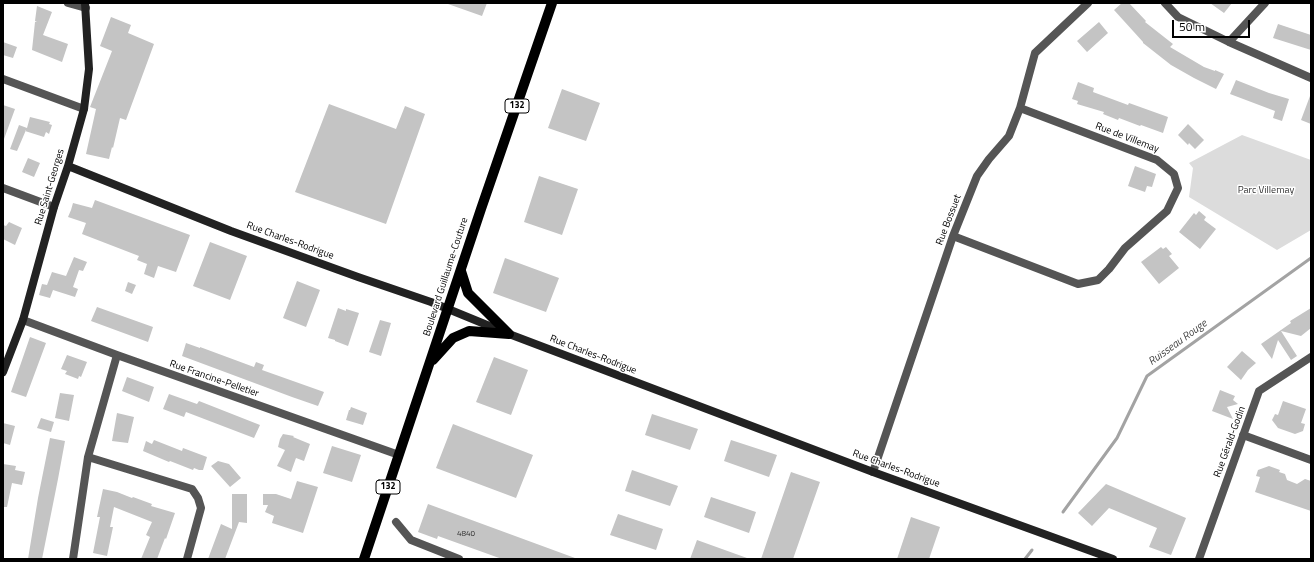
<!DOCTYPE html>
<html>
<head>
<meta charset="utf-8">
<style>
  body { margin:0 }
  #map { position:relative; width:1314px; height:562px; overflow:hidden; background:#fff; font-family:"Titillium Web",sans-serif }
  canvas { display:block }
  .frame { position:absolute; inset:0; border:4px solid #000; pointer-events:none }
  .scale { position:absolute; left:1172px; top:20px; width:78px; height:18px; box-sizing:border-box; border:2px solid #000; border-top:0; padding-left:5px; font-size:12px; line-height:14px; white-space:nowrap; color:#000; -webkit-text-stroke:3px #fff; paint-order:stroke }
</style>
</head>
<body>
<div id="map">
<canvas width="1314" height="562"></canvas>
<div class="frame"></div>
<div class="scale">50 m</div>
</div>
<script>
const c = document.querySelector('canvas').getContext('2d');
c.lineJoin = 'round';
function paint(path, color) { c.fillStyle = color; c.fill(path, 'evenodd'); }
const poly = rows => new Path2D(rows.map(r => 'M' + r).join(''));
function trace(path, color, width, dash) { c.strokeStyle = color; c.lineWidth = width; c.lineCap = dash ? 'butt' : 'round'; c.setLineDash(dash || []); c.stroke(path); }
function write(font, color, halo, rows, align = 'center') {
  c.font = font + ' "Titillium Web",sans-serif'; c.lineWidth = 3; c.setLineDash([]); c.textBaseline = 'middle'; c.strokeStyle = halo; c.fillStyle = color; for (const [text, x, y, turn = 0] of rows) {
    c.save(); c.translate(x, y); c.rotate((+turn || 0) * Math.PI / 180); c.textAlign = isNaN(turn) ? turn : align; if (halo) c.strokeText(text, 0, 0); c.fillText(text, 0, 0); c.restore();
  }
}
const green = poly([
  [1242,135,1311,160,1311,230,1277,250,1189,197,1193,168,1189,163]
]);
const stream = poly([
  [1063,512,1117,438,1147,376,1311,258],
  [1025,559,1032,550]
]);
const building = poly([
  [448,3,487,3,482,16,448,4],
  [1122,3,1129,3,1146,21,1145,22,1173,44,1170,47,1204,67,1215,71,1215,70,1224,74,1216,89,1194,78,1171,65,1143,43,1143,42,1114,10],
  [1210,3,1232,3,1224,13],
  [37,6,52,12,43,35,68,44,62,62,32,50,35,22,37,21,35,21],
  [111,17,131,25,128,33,154,44,126,120,120,118,113,148,112,147,109,159,86,154,96,109,90,107,112,51,100,46],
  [1099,22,1108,33,1087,52,1077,41],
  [1278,24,1311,35,1311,50,1273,38],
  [3,42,17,47,13,58,3,55],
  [1236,80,1269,93,1289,99,1282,121,1273,118,1275,111,1230,94],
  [1078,82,1094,88,1093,92,1128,105,1129,103,1168,117,1163,133,1141,125,1140,126,1119,118,1118,120,1103,114,1104,112,1077,104,1078,101,1072,99],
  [562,89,600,103,586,141,548,128],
  [1310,96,1311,96,1311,124,1301,120],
  [329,104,396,129,405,106,425,114,386,224,295,192],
  [3,105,15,109,4,139,3,139],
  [30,117,50,122,49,124,52,125,49,134,46,132,44,137,25,131,26,130,17,151,10,149,19,125,27,128],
  [1188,124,1204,140,1195,149,1189,143,1188,145,1178,135],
  [28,158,40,163,34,177,22,172],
  [1135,166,1156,174,1152,187,1147,186,1145,192,1128,186],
  [539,176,578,189,562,235,524,222],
  [95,200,190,235,176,272,158,266,154,278,144,274,147,264,137,260,139,256,82,234,86,223,68,217,71,210,73,203,92,208],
  [1199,211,1206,217,1204,220,1216,229,1200,249,1179,232,1194,213,1196,215],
  [9,222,22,228,15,245,3,239,3,225,6,226],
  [210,242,247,256,230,300,193,286],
  [1161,247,1163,249,1166,247,1172,254,1169,256,1179,268,1159,284,1141,262],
  [74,257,87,262,83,271,79,270,73,287,78,289,75,297,53,290,50,298,39,295,42,284,47,285,52,272,66,276],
  [505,258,559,278,546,312,493,293],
  [297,281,320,290,306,327,283,318],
  [128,282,136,285,132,294,125,291],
  [97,307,153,327,148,342,91,321],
  [338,308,346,311,346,309,359,313,348,346,335,341,335,340,328,338],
  [1311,308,1311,328,1301,336,1281,331,1297,356,1291,360,1278,340,1272,359,1261,344,1291,323,1290,321],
  [380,320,391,323,381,356,369,352],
  [30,337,46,343,26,397,11,392],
  [186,343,200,348,200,347,254,367,256,362,264,365,262,370,324,392,318,406,292,397,182,356],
  [1242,351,1256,363,1248,370,1241,380,1227,367],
  [67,355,87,362,81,377,79,376,78,379,65,374,67,371,61,369],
  [494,357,528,370,511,415,476,402],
  [127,377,154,387,149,402,122,391],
  [1220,390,1235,396,1233,400,1238,404,1227,407,1233,419,1212,411],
  [60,393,74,395,69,421,55,418],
  [169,394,197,404,199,401,260,425,254,438,186,412,184,417,163,409],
  [1283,401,1306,409,1301,423,1305,424,1303,431,1295,434,1278,428,1272,420,1275,414,1278,415],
  [351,407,367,413,363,425,346,420,349,410,350,410],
  [117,413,134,417,128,443,112,441],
  [652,414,698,429,690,450,645,435],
  [41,418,54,422,51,432,37,428],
  [3,423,15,426,10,445,3,443],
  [453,424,533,455,516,498,436,468],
  [283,434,294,436,293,437,310,444,304,461,296,458,291,472,277,466,285,450,278,447,280,439],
  [50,438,65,441,58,479,42,559,28,559,38,498],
  [154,440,182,451,183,448,207,457,203,470,199,470,194,468,193,470,170,461,169,462,143,451,146,441,152,444],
  [731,440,777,455,769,477,724,461],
  [332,446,361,455,352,482,323,473],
  [218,461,229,464,241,478,230,487,211,466],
  [3,464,16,466,15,470,25,472,22,485,12,483,7,507,3,507],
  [1269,466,1280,470,1279,472,1285,474,1287,480,1297,484,1305,479,1311,481,1311,511,1255,492,1260,477,1256,476,1258,470],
  [632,470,678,486,670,506,625,491],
  [791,472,820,482,793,559,761,559],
  [297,481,318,487,303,533,272,523,274,516,265,512,268,505,263,505,263,494,276,494,291,499],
  [1106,484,1186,518,1171,555,1149,547,1157,528,1109,508,1092,526,1078,513],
  [103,489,117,492,132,498,133,497,152,504,151,506,175,513,166,539,165,538,157,559,141,559,150,537,146,535,152,522,114,507,110,527,113,527,107,556,93,553,100,517,97,517],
  [232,494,247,494,247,523,239,522,225,559,208,559,221,524,232,529],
  [711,497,756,512,749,533,704,517],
  [428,504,575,558,575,559,502,559,438,536,437,539,418,532],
  [618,514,663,529,656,550,610,535],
  [911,517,940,527,929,559,897,559],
  [697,540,747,558,747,559,690,559]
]);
const street = poly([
  [68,3,86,8],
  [1165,3,1178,17,1229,42,1311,78],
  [1229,42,1265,3],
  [3,79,84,109],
  [3,188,54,207],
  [953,236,1078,284,1098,280,1109,269,1125,248,1167,211,1178,188,1174,174,1157,160,1020,108],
  [23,320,117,355,399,455],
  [1243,435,1311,460],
  [88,457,192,489,198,498,201,508,187,559],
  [873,472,953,236,977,176,989,159,1009,136,1020,108,1035,53,1088,3],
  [396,522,411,540,459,559],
  [73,559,88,457,117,355],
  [1199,559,1259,391,1311,357]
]);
const secondary = poly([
  [68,166,231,231,358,277,431,302,509,334,873,472,1113,559],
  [3,372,23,320,54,207,68,166,84,109,89,69,85,3]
]);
const primary = poly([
  [461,271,468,293,509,334],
  [433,360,453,338,469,331,509,334],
  [364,559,481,209,552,3]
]);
const numberNames = [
  ["4840",466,534]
];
const shields = [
  [517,106,24],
  [388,487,24]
];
const shieldNames = [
  ["132",517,106],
  ["132",388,487]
];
const streetNames = [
  ["Rue de Villemay",1127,138,21],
  ["Rue Saint-Georges",50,187,-73],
  ["Rue Bossuet",949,220,-69],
  ["Rue Charles-Rodrigue",290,241,20],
  ["Boulevard Guillaume-Couture",446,277,-72],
  ["Rue Charles-Rodrigue",593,355,21],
  ["Rue Francine-Pelletier",214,379,19],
  ["Rue Gérald-Godin",1230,442,-70],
  ["Rue Charles-Rodrigue",896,469,20]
];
const parkNames = [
  ["Parc Villemay",1266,191]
];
const waterNames = [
  ["Ruisseau Rouge",1178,343,-36]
];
paint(green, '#dcdcdc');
trace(stream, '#a3a3a3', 3);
paint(building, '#c4c4c4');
trace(street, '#555', 8);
trace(secondary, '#222', 8);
trace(primary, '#000', 10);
write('8px', '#313131', null, numberNames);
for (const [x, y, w] of shields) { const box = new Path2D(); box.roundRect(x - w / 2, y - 7, w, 14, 3); c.fillStyle = '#fff'; c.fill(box); trace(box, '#000', 1); }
write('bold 9px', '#000', null, shieldNames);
write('10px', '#000', '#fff', streetNames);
write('10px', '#333', '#fff', parkNames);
write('italic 11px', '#444', '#fff', waterNames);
</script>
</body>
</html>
